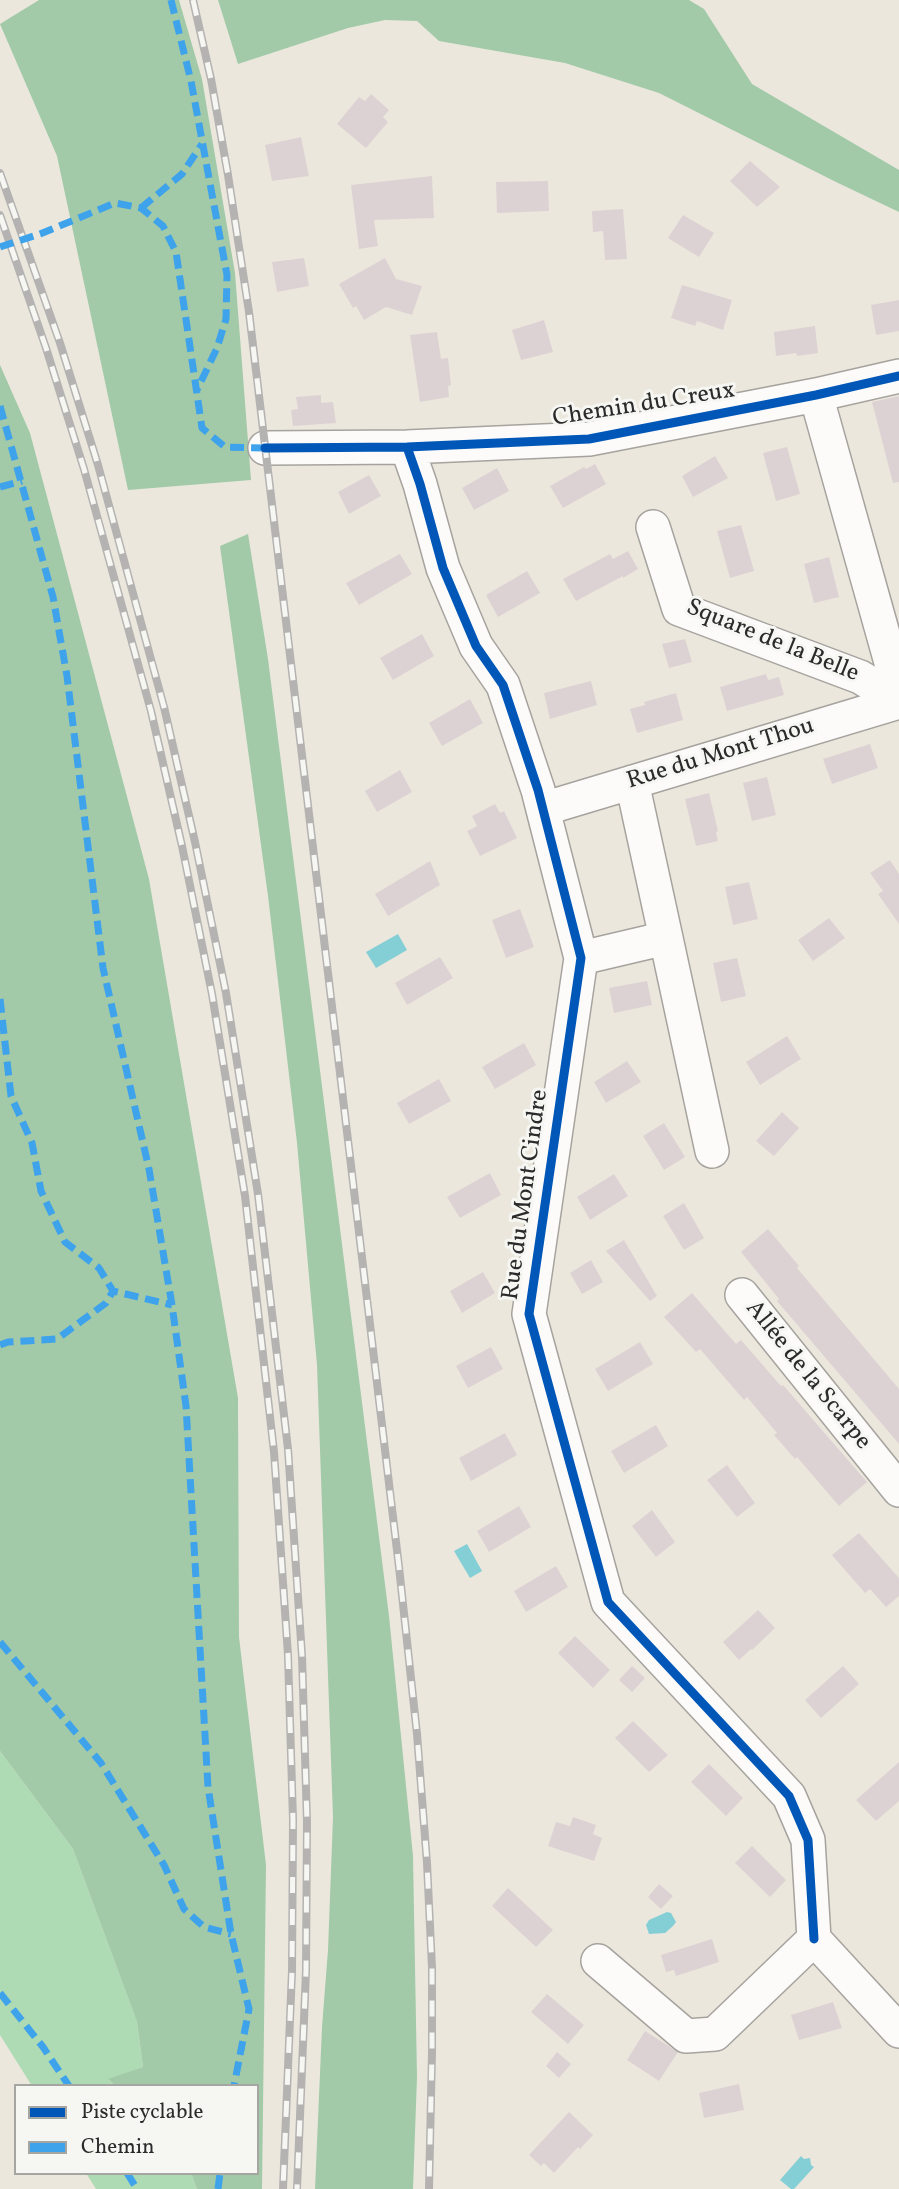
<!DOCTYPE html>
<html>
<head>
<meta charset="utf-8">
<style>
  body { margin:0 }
  #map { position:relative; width:899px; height:2189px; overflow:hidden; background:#ebe7dd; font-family:Vollkorn,serif }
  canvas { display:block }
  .legend { position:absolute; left:14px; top:2084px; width:245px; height:91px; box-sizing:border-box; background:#f6f6f2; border:2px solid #a5a5a2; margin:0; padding:9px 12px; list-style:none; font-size:21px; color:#2b2b2b }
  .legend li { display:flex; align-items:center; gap:14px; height:35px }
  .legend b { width:35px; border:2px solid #a5a5a2 }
</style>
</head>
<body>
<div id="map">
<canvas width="899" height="2189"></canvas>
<ul class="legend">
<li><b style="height:9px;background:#0057b8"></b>Piste cyclable</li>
<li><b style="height:9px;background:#3ea3eb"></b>Chemin</li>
</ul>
</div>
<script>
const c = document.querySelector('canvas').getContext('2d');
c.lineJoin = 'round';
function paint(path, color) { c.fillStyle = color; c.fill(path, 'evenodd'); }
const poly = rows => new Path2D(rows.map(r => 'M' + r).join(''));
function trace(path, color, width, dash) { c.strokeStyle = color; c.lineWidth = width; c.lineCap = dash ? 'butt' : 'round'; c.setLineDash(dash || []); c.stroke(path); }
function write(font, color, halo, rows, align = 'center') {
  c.font = font + ' Vollkorn,serif'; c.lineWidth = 6; c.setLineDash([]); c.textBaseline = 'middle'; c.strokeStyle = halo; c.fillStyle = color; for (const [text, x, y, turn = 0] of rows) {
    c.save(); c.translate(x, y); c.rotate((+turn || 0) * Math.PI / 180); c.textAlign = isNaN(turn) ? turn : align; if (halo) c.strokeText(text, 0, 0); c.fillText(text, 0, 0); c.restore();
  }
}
const green = poly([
  [0,1751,73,1849,137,2022,143,2067,109,2080,116,2086,32,2086,0,2035],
  [86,2173,191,2173,197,2189,96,2189]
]);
const forest = poly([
  [39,0,179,0,202,79,235,273,251,480,128,490,57,156,0,24],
  [218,0,689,0,704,9,752,84,899,170,899,212,836,182,659,93,565,63,439,41,417,21,385,20,348,28,238,64],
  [0,365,30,433,149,879,238,1398,239,1637,266,1865,262,2189,197,2189,191,2173,257,2173,257,2086,116,2086,108,2079,143,2067,137,2022,73,1849,0,1751],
  [248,534,268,659,389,1616,413,1856,417,2077,413,2189,315,2189,322,2027,328,1950,333,1817,317,1365,297,1143,268,896,220,546]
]);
const water = poly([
  [398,934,407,950,376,968,366,952],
  [467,1544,482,1571,470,1578,454,1551],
  [667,1912,671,1913,676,1922,673,1926,665,1933,649,1934,646,1925,649,1920],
  [801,2156,804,2159,810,2158,811,2165,814,2167,794,2189,791,2189,780,2180]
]);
const building = poly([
  [371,94,389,110,383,117,388,122,366,148,337,124,359,97,365,101],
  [301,137,309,176,272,181,265,145],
  [750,161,780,187,757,207,730,181],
  [432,176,434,218,374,220,378,246,359,249,351,185],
  [548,181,549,211,497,213,496,182],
  [623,209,627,259,605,260,603,231,593,232,592,211],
  [683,215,714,233,699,257,668,238],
  [304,258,309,286,277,292,272,262],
  [385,258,396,279,422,286,412,315,386,307,364,320,356,306,353,308,339,284],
  [682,285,732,300,723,330,697,321,695,326,671,318],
  [899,300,899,331,876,335,871,305],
  [544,320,553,352,521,360,512,330],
  [815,326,818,353,797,356,796,353,776,356,774,332],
  [437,332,441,359,448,358,451,385,448,386,449,397,420,402,410,335],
  [321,395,321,403,333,402,336,423,293,426,291,410,298,409,296,397],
  [899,396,899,482,893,483,872,402],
  [787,447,800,494,776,501,763,453],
  [715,456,728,478,693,497,682,476],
  [595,464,606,484,563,508,550,486,584,467,586,469],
  [497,468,509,491,474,510,462,488],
  [369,475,381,496,349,514,338,492],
  [741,525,754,571,730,578,717,531],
  [628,551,638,569,623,578,623,576,576,601,563,579,610,554,613,559],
  [400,554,412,574,359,605,346,583],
  [829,557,839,597,814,603,804,564],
  [527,571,540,593,498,617,486,595],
  [422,634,434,656,393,680,380,658],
  [685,639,692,662,669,668,662,644],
  [766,674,768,680,779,677,784,695,727,711,720,687],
  [591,681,597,705,550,719,544,693],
  [676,693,683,720,637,733,630,709,645,705,644,702],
  [470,699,483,723,442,746,429,723],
  [870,744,878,768,832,784,823,759],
  [400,770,412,792,377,812,365,791],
  [767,777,776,815,752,821,743,783],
  [709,793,718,831,716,832,718,841,696,846,685,799],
  [495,804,500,813,504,811,517,838,480,856,467,831,477,826,472,816],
  [890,860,899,874,899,924,878,894,883,891,870,873],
  [430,861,440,885,388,916,375,894],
  [749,882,758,919,733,925,725,887],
  [520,909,534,947,506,958,492,920],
  [829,918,845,938,813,961,798,940],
  [440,957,453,978,407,1005,395,983],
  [737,958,746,996,721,1002,713,963],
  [647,981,652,1005,614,1013,609,988],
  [787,1036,801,1059,760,1085,746,1062],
  [524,1043,536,1065,495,1089,482,1067],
  [627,1061,641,1082,606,1103,594,1082],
  [439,1079,451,1101,409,1124,397,1103],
  [782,1112,799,1128,774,1156,756,1141],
  [664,1123,685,1157,664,1170,643,1136],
  [490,1173,501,1195,460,1218,447,1197],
  [614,1174,628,1196,590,1220,577,1197],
  [684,1203,704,1238,684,1250,663,1216],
  [768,1229,799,1266,797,1268,899,1389,899,1444,777,1301,779,1299,741,1252],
  [624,1240,657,1296,650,1301,606,1251],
  [591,1260,603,1282,582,1294,570,1273],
  [483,1272,495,1293,462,1313,450,1291],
  [692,1293,736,1344,741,1340,781,1386,783,1385,867,1482,839,1506,797,1457,795,1459,774,1435,777,1433,747,1397,744,1400,700,1349,696,1352,664,1317],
  [640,1342,653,1364,608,1391,595,1369],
  [491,1347,503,1369,468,1388,456,1366],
  [656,1425,668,1446,624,1473,611,1451],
  [505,1433,517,1455,471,1481,459,1458],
  [727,1465,755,1503,737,1517,707,1480],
  [519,1506,531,1527,489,1552,477,1531],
  [652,1510,675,1542,656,1557,632,1526],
  [859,1533,899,1578,899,1596,886,1607,870,1589,865,1593,832,1555],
  [556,1566,568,1587,526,1612,514,1591],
  [758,1610,775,1628,752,1650,751,1649,739,1660,723,1642],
  [575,1636,610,1670,593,1688,558,1653],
  [632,1666,645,1678,632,1692,619,1680],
  [843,1666,859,1684,821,1718,805,1700],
  [633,1721,668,1755,649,1772,615,1738],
  [899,1762,899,1801,876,1821,856,1800],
  [709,1764,743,1798,726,1816,691,1782],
  [573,1817,596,1825,593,1834,602,1838,594,1861,548,1846,556,1822,570,1826],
  [752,1846,786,1880,770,1897,735,1863],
  [659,1884,673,1896,661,1909,648,1897],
  [508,1888,553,1930,536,1947,492,1906],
  [712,1939,719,1962,676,1976,674,1970,666,1972,661,1955],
  [547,1994,584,2025,568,2044,531,2012],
  [833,2002,842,2028,799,2040,791,2015],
  [645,2031,678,2052,659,2081,627,2060],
  [557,2052,571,2064,559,2078,546,2066],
  [739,2084,744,2110,704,2118,699,2093],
  [569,2112,593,2135,580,2149,578,2147,554,2173,544,2163,541,2166,529,2155]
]);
const minor = poly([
  [816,395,899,691],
  [407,447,420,484,443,568,476,646,503,685,538,790,581,958,529,1314,608,1602,789,1796,808,1840,814,1939],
  [265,448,407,447,589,439,816,395,899,376],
  [653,527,679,609,860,677,899,700],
  [543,809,899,702],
  [666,938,712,1151],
  [581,958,666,938,632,782],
  [742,1295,899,1490],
  [598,1961,686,2036,715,2034,814,1939,899,2031]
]);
const rail = poly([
  [193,0,211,79,228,175,249,312,399,1567,417,1734,427,1863,432,1968,432,2052,429,2189],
  [0,173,60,343,98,465,164,707,195,842,226,993,258,1194,288,1449,302,1656,307,1822,306,1971,297,2189],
  [0,215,46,348,84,469,151,711,182,846,212,994,245,1196,274,1452,288,1655,293,1820,292,1971,283,2189]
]);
const quiet = poly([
  [171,0,191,81,227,275,226,319,217,348,196,392],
  [141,208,182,174,202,144],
  [0,247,40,234,115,203,141,208,163,226,176,252,202,428,225,447,265,448],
  [0,406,53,597,67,676,103,968,149,1169,172,1305,186,1406,208,1787,231,1934,249,2009,234,2086],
  [0,487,22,481],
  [0,999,11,1096,32,1143,41,1191,65,1242,99,1268,113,1291,172,1305],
  [0,1345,8,1342,57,1339,106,1303,113,1291],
  [0,1642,101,1763,164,1865,184,1909,204,1927,231,1934],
  [0,1993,43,2047,69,2086],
  [127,2173,137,2189],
  [218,2189,220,2173]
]);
const cycleway = poly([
  [407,447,420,484,443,568,476,646,503,685,538,790,581,958,529,1314,608,1602,789,1796,808,1840,814,1939],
  [265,448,407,447,589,439,816,395,899,376]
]);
const streetNames = [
  ["Chemin du Creux",644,406,-9],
  ["Square de la Belle",772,642,22],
  ["Rue du Mont Thou",721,755,-17],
  ["Rue du Mont Cindre",527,1195,-82],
  ["Allée de la Scarpe",807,1376,51]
];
paint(green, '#aedab4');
paint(forest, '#a2caa8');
paint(water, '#84ced5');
paint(building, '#ddd2d3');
trace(minor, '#a6a39e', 36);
trace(minor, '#fcfbfa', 33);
trace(rail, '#b4b3b2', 8);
trace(rail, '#f6f6f2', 5, [16]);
trace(quiet, '#3ea3eb', 7, [14, 7]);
trace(cycleway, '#0057b8', 9);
write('24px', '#2b2b2b', '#f6f6f2', streetNames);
</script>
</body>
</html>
